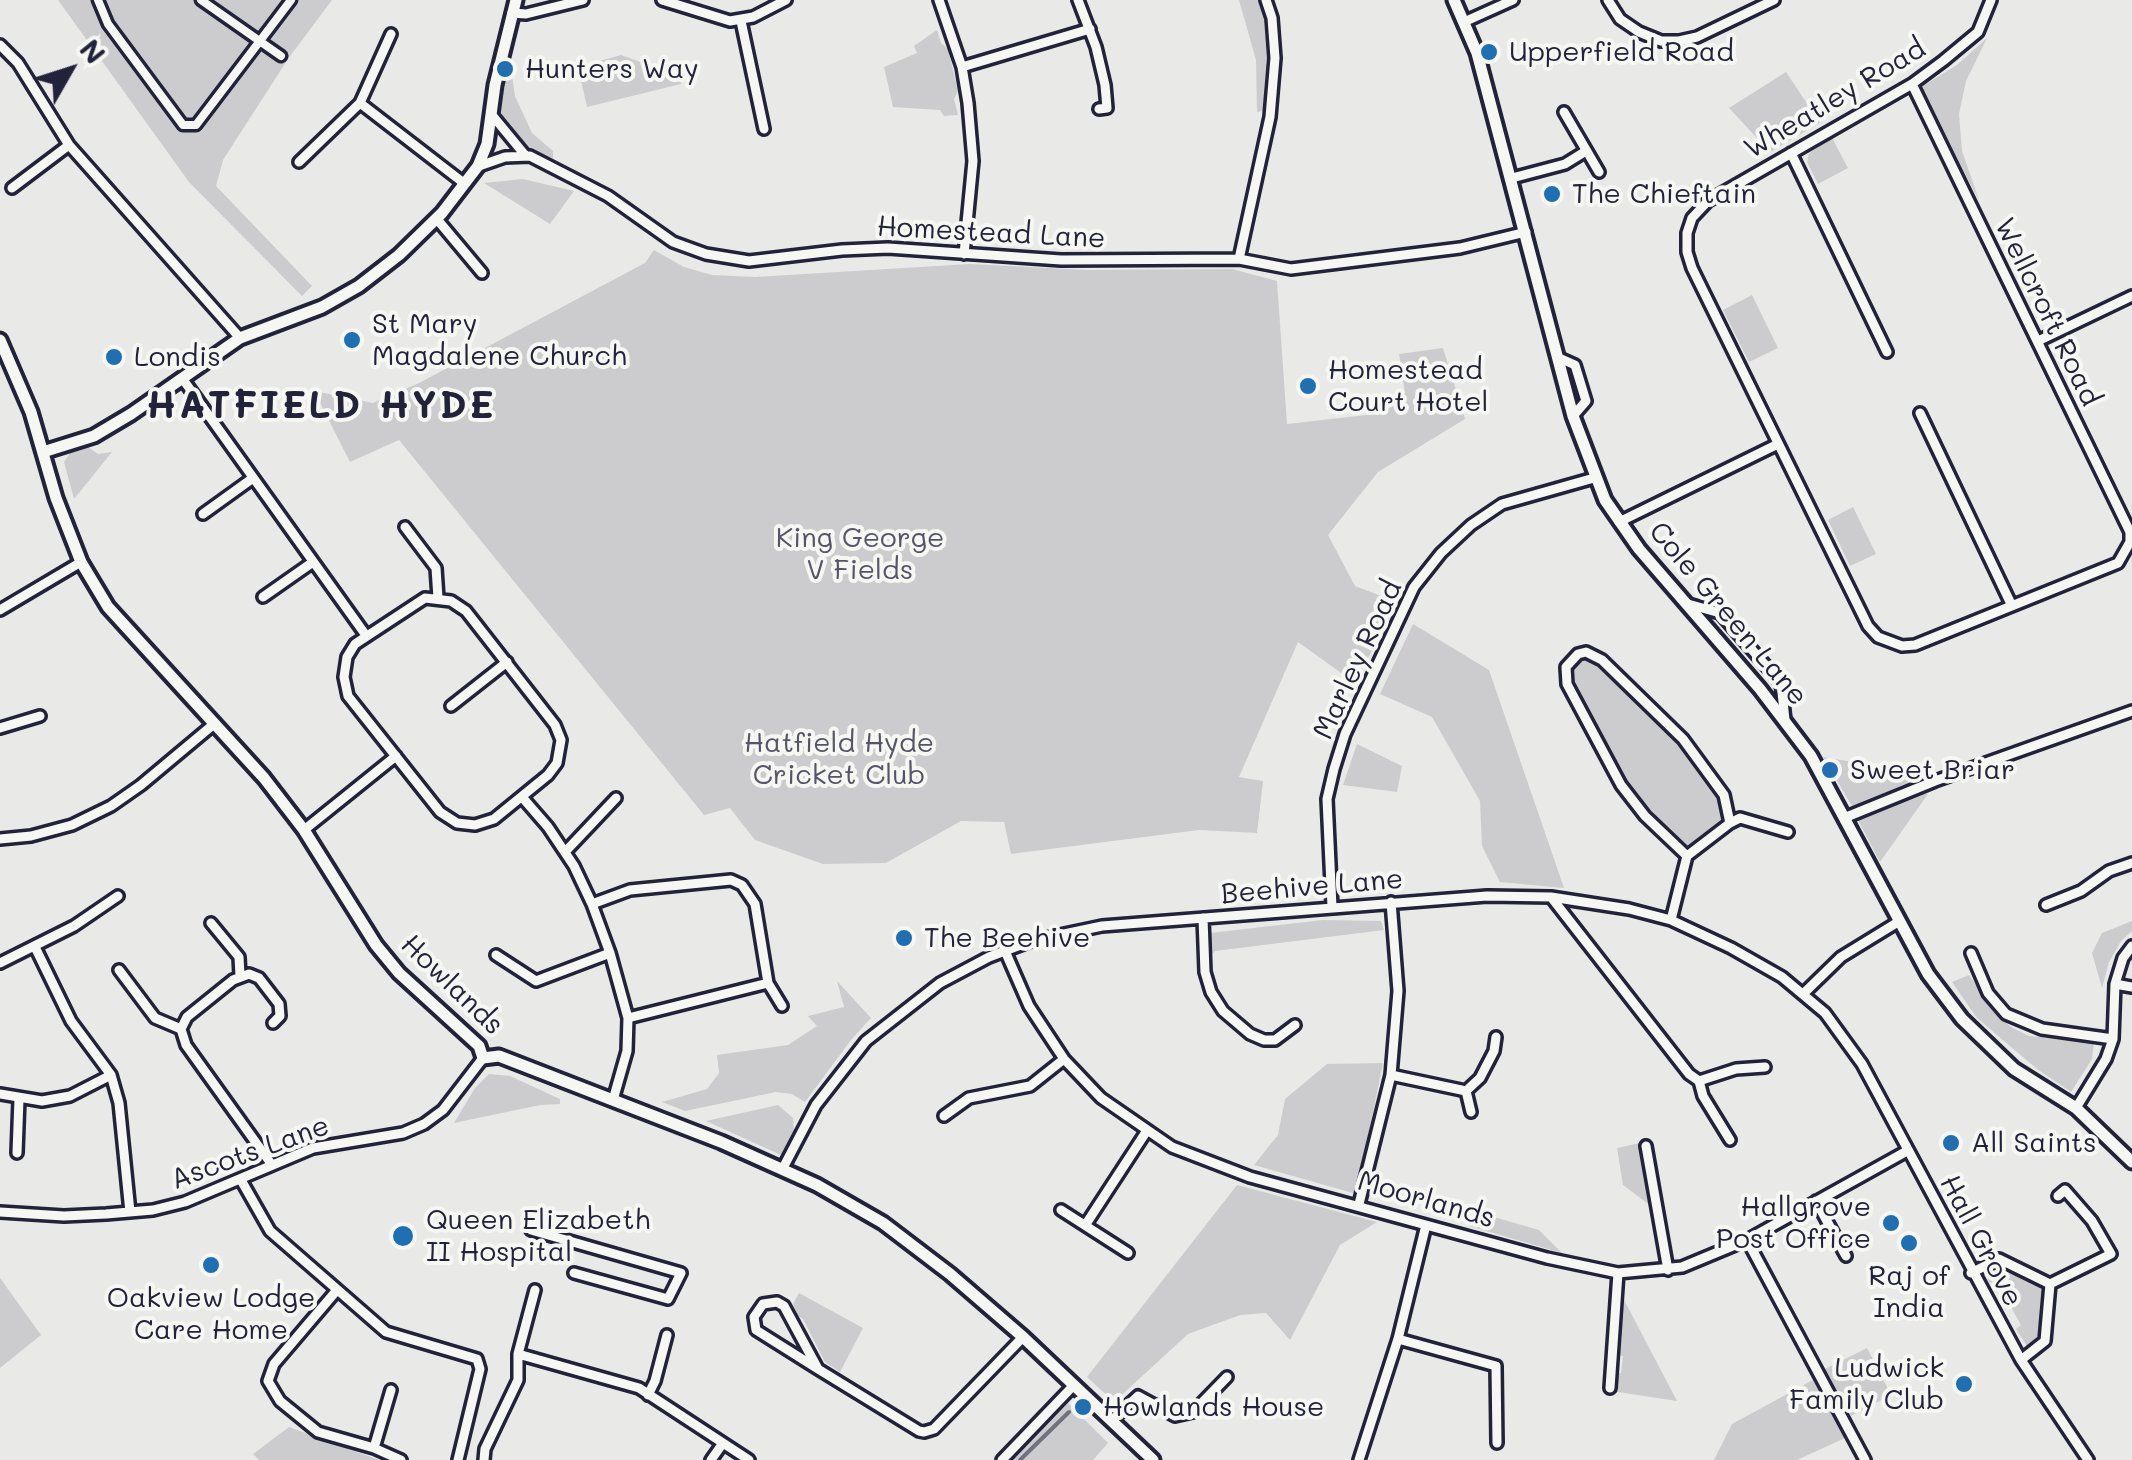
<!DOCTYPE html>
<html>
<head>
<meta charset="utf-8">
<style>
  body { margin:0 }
  #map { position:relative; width:2132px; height:1460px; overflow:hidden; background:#e9e9e7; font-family:Mali,sans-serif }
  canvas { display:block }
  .north { position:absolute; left:20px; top:20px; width:100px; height:100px; -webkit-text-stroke:8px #f6f6f2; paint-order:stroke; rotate:51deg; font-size:28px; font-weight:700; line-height:40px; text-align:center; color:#22223b }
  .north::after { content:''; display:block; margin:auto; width:35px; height:45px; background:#22223b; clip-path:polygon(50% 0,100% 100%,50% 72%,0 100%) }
</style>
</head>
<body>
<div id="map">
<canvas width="2132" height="1460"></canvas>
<div class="north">N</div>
</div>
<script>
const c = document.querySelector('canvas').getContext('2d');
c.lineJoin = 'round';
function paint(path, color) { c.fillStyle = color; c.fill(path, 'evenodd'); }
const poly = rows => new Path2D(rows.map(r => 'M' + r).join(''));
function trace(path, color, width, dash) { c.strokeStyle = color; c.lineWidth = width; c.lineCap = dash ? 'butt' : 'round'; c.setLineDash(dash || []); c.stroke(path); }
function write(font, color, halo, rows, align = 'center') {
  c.font = font + ' Mali,sans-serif'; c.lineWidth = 8; c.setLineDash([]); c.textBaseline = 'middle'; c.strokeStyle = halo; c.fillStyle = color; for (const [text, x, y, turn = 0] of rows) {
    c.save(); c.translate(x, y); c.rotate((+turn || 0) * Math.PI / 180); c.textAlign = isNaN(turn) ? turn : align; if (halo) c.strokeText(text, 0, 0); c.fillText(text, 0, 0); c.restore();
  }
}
const green = poly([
  [58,0,332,0,288,59,223,160,216,186,312,286,302,296,189,182],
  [1239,0,1262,0,1268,20,1271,59,1268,110,1257,112,1256,60],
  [937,30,941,43,948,49,958,91,954,99,958,115,944,116,940,110,893,107,884,67,917,53,914,46],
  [1987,38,1966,81,1959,114,1962,151,1979,200,1920,91,1921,87,1957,65],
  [621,55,679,76,681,84,587,107,578,67],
  [509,56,515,96,532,133,553,151,553,158,522,150,504,128,499,102],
  [1786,72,1820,123,1770,152,1729,108],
  [1832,138,1848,168,1818,184,1807,162,1809,153],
  [523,179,574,191,550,224,484,183],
  [654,250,684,267,712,275,755,277,970,264,1088,270,1232,269,1277,281,1287,424,1384,413,1405,393,1399,354,1443,348,1465,419,1378,472,1328,535,1355,586,1397,602,1355,683,1298,642,1239,777,1263,781,1257,833,1199,830,1011,854,1004,822,961,821,886,863,823,864,755,840,730,808,704,815,399,440,350,462,314,391,373,403,419,383,645,263],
  [1752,295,1778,348,1749,362,1723,310],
  [88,447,98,454,112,452,74,499,64,462,70,453],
  [1853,507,1876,554,1850,566,1828,520],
  [1413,624,1489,670,1564,888,1500,882,1482,846,1480,801,1432,717,1380,694],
  [1582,657,1591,658,1603,667,1678,739,1723,801,1721,823,1713,831,1690,846,1680,845,1625,784,1570,676,1571,666],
  [1357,744,1402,766,1397,792,1343,785],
  [1823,757,1923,774,1916,783,1858,807,1852,806],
  [1919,792,1928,794,1880,862,1859,822,1859,817],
  [1323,920,1381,921,1384,930,1215,951,1210,956,1210,933],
  [2132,921,2132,931,2121,941,2109,962,2102,988,2092,953,2102,933],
  [1969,975,1996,1014,2011,1027,2029,1036,2094,1042,2092,1059,2071,1092,2037,1069,1977,1018,1952,982],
  [837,981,871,1018,851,1040,805,1102,792,1094,776,1092,685,1111,662,1102,707,1089,719,1073,717,1055,788,1045,817,1026,808,1016,844,1007],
  [1383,1063,1358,1186,1353,1193,1254,1165,1278,1135,1285,1099,1327,1064],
  [489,1074,510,1076,560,1099,560,1104,540,1105,454,1123,475,1088],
  [778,1105,793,1118,794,1133,781,1155,706,1121],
  [1640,1143,1651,1206,1623,1185,1617,1148],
  [1237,1185,1377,1222,1340,1245,1290,1340,1266,1313,1240,1315,1188,1334,1114,1402,1087,1377],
  [1487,1215,1539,1230,1562,1253,1469,1226],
  [1999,1264,2037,1283,2043,1291,2042,1336,2033,1345,2027,1346,2016,1329,2021,1325,1996,1280,1990,1283,1985,1275,1990,1267],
  [0,1278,41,1335,0,1368],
  [799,1293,863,1328,840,1372,825,1362,803,1319,798,1316,793,1304],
  [1622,1296,1677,1401,1611,1391,1613,1373,1621,1373,1623,1356,1618,1355],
  [1867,1348,1891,1395,1851,1416,1825,1369],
  [1813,1380,1845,1438,1797,1460,1714,1460,1732,1424],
  [1068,1403,1108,1443,1093,1460,1011,1460],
  [289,1427,379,1460,259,1460,253,1454]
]);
const stream = poly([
  [1020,1460,1069,1412]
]);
const pedestrian = poly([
  [98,0,108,24,183,125,196,125,291,0],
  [201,0,281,56]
]);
const minor = poly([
  [662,0,730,21,753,17,786,0],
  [939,0,962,67,968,103,973,161,964,254],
  [1078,0,1096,47,1105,85,1107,108,1099,109],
  [1608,0,1620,19,1639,32,1661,41,1679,41,1697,37,1774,0],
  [512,13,526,14,583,0],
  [741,21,764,129],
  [1464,22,1513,0],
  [0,45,18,63,69,145,240,338],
  [962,67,1090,29],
  [1912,84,2130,532,2130,542,2118,563,1915,645,1902,646,1878,637,1868,626,1692,268,1687,252,1687,233,1692,218,1708,201,1912,84,1943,61,1978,32,1991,0],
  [360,103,465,184],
  [1564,112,1599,172],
  [492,115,525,155],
  [1791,153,1887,352],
  [299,162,360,103,391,34],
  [479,166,505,157,530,156,608,196,673,242,706,254,749,261,842,250,888,248,1061,260,1239,259,1291,269,1460,248,1526,232],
  [1512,178,1565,164,1586,151],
  [12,188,69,145],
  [436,218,482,273],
  [1239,259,1270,117,1275,58,1272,18,1266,0],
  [2038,341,2132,296],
  [1557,357,1575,365,1586,401,1573,416],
  [182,378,365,634],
  [1920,413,2012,606],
  [203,514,253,478],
  [1619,522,1778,444],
  [405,527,436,568,438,598],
  [263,597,313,562],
  [425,598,451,601,466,611,555,725,561,740,557,763,548,775,494,819,475,825,457,823,440,812,348,696,344,677,347,657,355,644,425,598],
  [1688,604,1720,613,1781,683,1785,720],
  [0,610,81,562],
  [451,706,507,662],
  [0,728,40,716],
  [522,797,548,827,574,866,592,904,610,953,628,1018,627,1051,613,1100],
  [1844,818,1935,781,2132,711],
  [1730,823,1740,818,1788,832],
  [304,830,396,756],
  [0,839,31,836,72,825,111,806,141,785,214,724],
  [565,852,616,798],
  [1551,897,1689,1074,1699,1081,1736,1069,1765,1067],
  [592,904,630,890,731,880,742,885,755,904,768,983,628,1018],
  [2046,905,2081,891,2109,871,2132,863],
  [1332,907,1327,799,1334,769,1345,734,1414,587,1441,553,1471,525,1502,504,1594,478],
  [1203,918,1205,972,1211,992,1223,1011,1250,1034,1264,1040,1275,1040,1295,1025],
  [1671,920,1687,856,1730,823,1724,795,1683,739,1602,660,1586,652,1578,654,1566,667,1567,684,1621,785,1645,816,1687,856],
  [211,923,239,957,240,976],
  [35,947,71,1021,111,1075,119,1103,130,1212],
  [1005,951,1029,1006,1064,1059,1101,1098,1172,1147,1250,1177,1547,1258,1618,1273,1682,1267,1747,1240,1907,1151],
  [1971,953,1988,993,2006,1014,2042,1029,2113,1039],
  [496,955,536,981,610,953],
  [0,963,74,926,118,896],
  [119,970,155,1018,181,1029],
  [768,983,782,1006],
  [2115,984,2132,987],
  [1803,994,1841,957,1898,922],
  [1391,1075,1466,1091],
  [1699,1081,1703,1096,1730,1140],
  [0,1094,42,1101,70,1096,111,1075],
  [2076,1108,2106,1059,2113,1039,2115,984,2123,958,2132,946],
  [1471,1112,1466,1091,1480,1078,1494,1051,1496,1037],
  [944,1116,969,1098,1030,1086,1064,1059],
  [1646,1146,1668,1270],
  [17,1153,19,1099],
  [272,1165,186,1045,181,1029,187,1017,233,980,249,974,259,978,279,1004,280,1016,273,1023],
  [783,1168,816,1105,866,1041,940,983,989,957,1031,941,1102,926,1487,896,1551,897,1629,909,1671,920,1731,948,1782,977,1825,1013,1862,1064,2021,1360,2088,1460],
  [241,1180,270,1231,386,1332,477,1359,480,1369,458,1460],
  [1816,1201,1846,1256],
  [1359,1204,1391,1075,1398,991,1391,902],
  [1061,1210,1128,1253],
  [0,1212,64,1216,106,1214,153,1210,185,1202,313,1148,403,1133,424,1124,443,1110,483,1058],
  [1086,1224,1146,1132],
  [531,1230,681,1273,668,1299,574,1273],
  [1747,1240,1865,1460],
  [1971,1273,1999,1259,2050,1284,2045,1341,2021,1360],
  [2050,1284,2111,1254,2092,1221,2065,1190,2058,1196],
  [337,1290,274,1364,268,1381,280,1401,318,1432,374,1448,401,1460],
  [1398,1339,1496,1366,1497,1443],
  [518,1354,535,1290],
  [818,1369,784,1306,777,1302,763,1304,754,1317,756,1330,818,1369,919,1431,924,1432,934,1429,1023,1337],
  [1610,1388,1618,1273],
  [648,1395,655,1381,667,1335],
  [1111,1421,1138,1396,1175,1416,1193,1412,1227,1377],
  [374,1448,391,1390],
  [484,1460,485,1449,518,1380,518,1354,639,1388,749,1460],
  [711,1460,723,1443],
  [1002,1460,1074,1385],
  [1359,1460,1398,1339,1426,1225]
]);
const tertiary = poly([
  [1454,0,1477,53,1573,416,1605,500,1639,549,1760,689,1811,756,1928,974,1962,1019,2014,1069,2076,1108,2132,1162],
  [0,340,31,412,56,498,81,562,108,607,264,778,304,830,376,945,399,973,479,1046,483,1058,499,1056,721,1142,817,1185,883,1223,950,1274,1023,1337,1153,1460],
  [43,452,94,436,131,414,240,338,322,307,359,286,399,255,442,213,478,166,487,144,495,85,516,0]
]);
const markers = [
  [1489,52,10,"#1f6fb2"],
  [505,69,10,"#1f6fb2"],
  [1552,194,10,"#1f6fb2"],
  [352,340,10,"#1f6fb2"],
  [114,357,10,"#1f6fb2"],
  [1308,386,10,"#1f6fb2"],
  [1830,770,10,"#1f6fb2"],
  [904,938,10,"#1f6fb2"],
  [1951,1143,10,"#1f6fb2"],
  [1891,1223,10,"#1f6fb2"],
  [403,1236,12,"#1f6fb2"],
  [1909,1243,10,"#1f6fb2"],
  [211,1265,10,"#1f6fb2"],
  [1964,1384,10,"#1f6fb2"],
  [1083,1407,10,"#1f6fb2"]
];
const poiNames = [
  ["Upperfield Road",1509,52],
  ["Hunters Way",525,69],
  ["The Chieftain",1572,194],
  ["St Mary",372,324],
  ["Magdalene Church",372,356],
  ["Londis",134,357],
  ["Homestead",1328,370],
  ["Court Hotel",1328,402],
  ["Sweet Briar",1850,770],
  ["The Beehive",924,938],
  ["All Saints",1971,1143],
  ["Hallgrove",1871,1207,"right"],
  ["Post Office",1871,1239,"right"],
  ["Queen Elizabeth",426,1220],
  ["II Hospital",426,1252],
  ["Raj of",1909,1276,"center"],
  ["India",1909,1308,"center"],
  ["Oakview Lodge",211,1298,"center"],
  ["Care Home",211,1330,"center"],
  ["Ludwick",1944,1368,"right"],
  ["Family Club",1944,1400,"right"],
  ["Howlands House",1103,1407]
];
const streetNames = [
  ["Wheatley Road",1835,99,-31],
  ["Homestead Lane",991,233,3],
  ["Wellcroft Road",2047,312,64],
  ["Cole Green Lane",1728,614,50],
  ["Marley Road",1358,660,-65],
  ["Beehive Lane",1312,887,-5],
  ["Howlands",452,985,44],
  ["Ascots Lane",250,1153,-20],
  ["Moorlands",1426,1200,16],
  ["Hall Grove",1981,1241,62]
];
const parkNames = [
  ["King George",860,538],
  ["V Fields",860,570],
  ["Hatfield Hyde",839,743],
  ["Cricket Club",839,775]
];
const districtNames = [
  ["HATFIELD HYDE",321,406]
];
paint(green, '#ccccce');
trace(stream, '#71717f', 4);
trace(pedestrian, '#22223b', 15);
trace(minor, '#22223b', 16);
trace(tertiary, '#22223b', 19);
trace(pedestrian, '#f6f6f2', 8);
trace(minor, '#f6f6f2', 9);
trace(tertiary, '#f6f6f2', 11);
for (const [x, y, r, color] of markers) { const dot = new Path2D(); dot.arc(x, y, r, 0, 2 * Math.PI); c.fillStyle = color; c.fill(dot); trace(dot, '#f6f6f2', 4); }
write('28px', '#22223b', '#f6f6f2', poiNames, 'left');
write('28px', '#22223b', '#f6f6f2', streetNames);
write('28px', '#555567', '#f6f6f2', parkNames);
c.letterSpacing = '2.5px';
write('bold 38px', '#22223b', '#f6f6f2', districtNames);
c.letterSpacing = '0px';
</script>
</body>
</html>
